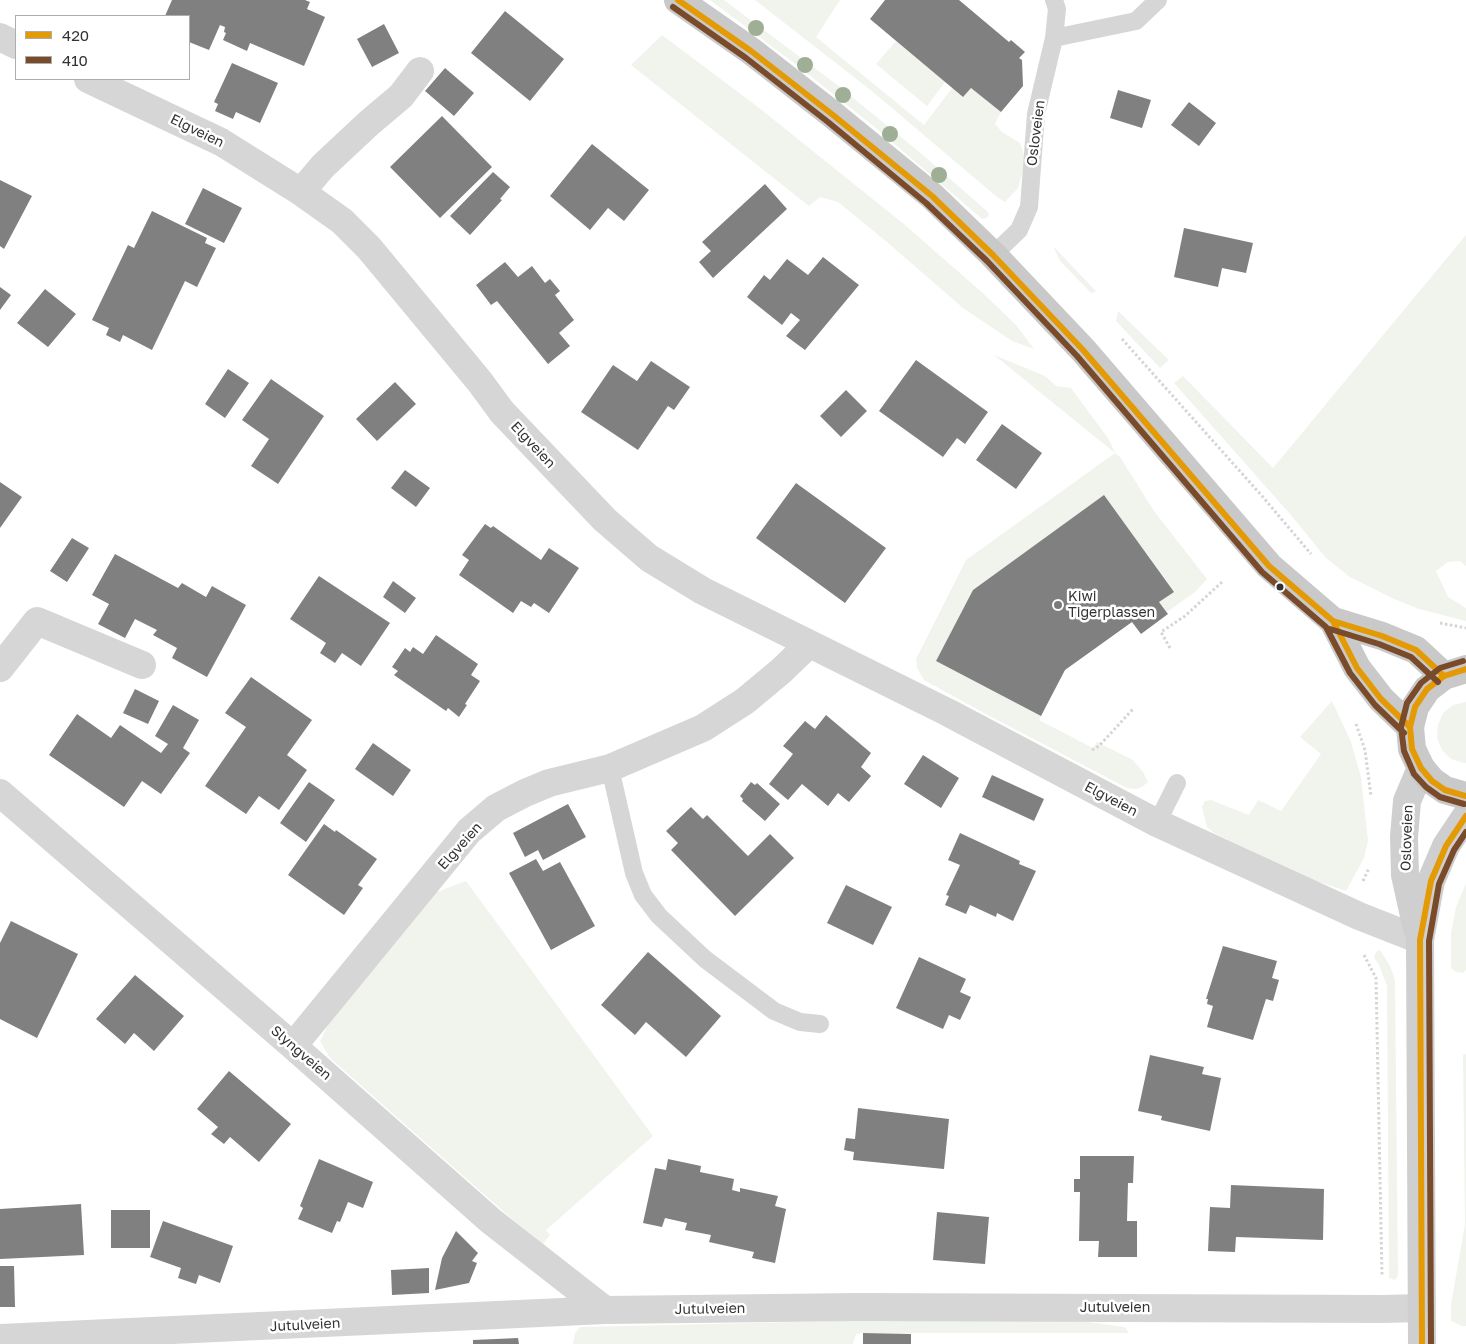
<!DOCTYPE html>
<html>
<head>
<meta charset="utf-8">
<style>
  body { margin:0 }
  #map { position:relative; width:1466px; height:1344px; overflow:hidden; background:#fff; font-family:"Golos Text",sans-serif }
  canvas { display:block }
  .legend { position:absolute; left:15px; top:15px; width:175px; height:65px; box-sizing:border-box; background:#fff; border:1px solid #adadad; margin:0; padding:6px 9px; list-style:none; font-size:15px; color:#323232 }
  .legend li { display:flex; align-items:center; gap:10px; height:25px }
  .legend b { width:25px; border:1px solid #adadad }
</style>
</head>
<body>
<div id="map">
<canvas width="1466" height="1344"></canvas>
<ul class="legend">
<li><b style="height:6px;background:#e39a05"></b>420</li>
<li><b style="height:6px;background:#7a4b2a"></b>410</li>
</ul>
</div>
<script>
const c = document.querySelector('canvas').getContext('2d');
c.lineJoin = 'round';
function paint(path, color) { c.fillStyle = color; c.fill(path, 'evenodd'); }
const poly = rows => new Path2D(rows.map(r => 'M' + r).join(''));
function trace(path, color, width, dash) { c.strokeStyle = color; c.lineWidth = width; c.lineCap = dash ? 'butt' : 'round'; c.setLineDash(dash || []); c.stroke(path); }
function write(font, color, halo, rows, align = 'center') {
  c.font = font + ' "Golos Text",sans-serif'; c.lineWidth = 5; c.setLineDash([]); c.textBaseline = 'middle'; c.strokeStyle = halo; c.fillStyle = color; for (const [text, x, y, turn = 0] of rows) {
    c.save(); c.translate(x, y); c.rotate((+turn || 0) * Math.PI / 180); c.textAlign = isNaN(turn) ? turn : align; if (halo) c.strokeText(text, 0, 0); c.fillText(text, 0, 0); c.restore();
  }
}
const green = poly([
  [710,0,724,0,836,84,917,150,988,212,989,216,984,219,981,218,877,129,798,66],
  [755,0,840,0,816,37,924,125,952,88,963,97,971,88,1001,112,995,124,1002,132,1020,143,1026,161,1018,188,1005,202,997,197,873,92],
  [662,35,758,107,905,225,986,296,1016,325,1034,349,1012,341,963,308,887,242,838,202,820,197,809,206,631,65],
  [896,41,945,82,927,106,876,64],
  [1466,235,1466,566,1460,561,1448,562,1436,571,1448,597,1466,608,1466,621,1419,609,1394,599,1350,577,1326,558,1290,514,1174,383,1183,376,1273,468],
  [1053,246,1091,286,1096,291,1091,293,1060,261],
  [1118,311,1169,360,1160,368,1116,321],
  [994,355,1045,376,1056,386,1071,388,1108,438,1115,453,1120,457,1154,511,1207,579,1195,592,1167,612,1159,602,1173,592,1100,499,973,590,936,661,1041,716,1039,720,1093,748,1097,742,1133,760,1143,772,1148,782,1142,787,1136,789,1127,788,984,713,924,680,917,668,916,659,966,560,1115,453],
  [1332,701,1351,742,1361,777,1368,841,1364,858,1346,891,1307,878,1214,833,1207,827,1202,807,1205,801,1211,800,1249,815,1258,800,1281,811,1321,754,1300,737],
  [1466,702,1466,763,1464,763,1451,759,1442,750,1437,738,1438,725,1443,713,1453,705],
  [466,881,653,1136,546,1230,550,1235,543,1244,513,1220,330,1058,320,1041,330,1021,434,893],
  [1466,883,1466,970,1463,973,1456,972,1451,968,1451,933,1456,907],
  [1380,950,1390,966,1395,980,1398,1276,1395,1280,1389,1278,1387,986,1379,965,1374,957,1376,952],
  [1466,1054,1466,1326,1462,1326,1451,1321,1451,1305,1465,1224,1463,1055],
  [925,1319,1088,1322,1125,1327,1129,1333,863,1333,856,1334,853,1344,573,1344,575,1333,580,1327]
]);
const building = poly([
  [172,0,305,0,310,2,307,9,325,17,304,66,250,43,247,51,223,40,226,33,224,32,225,27,220,25,209,50,189,42,189,16,165,16],
  [885,0,959,0,1009,42,1011,40,1025,52,1019,58,1022,60,1023,86,1001,112,971,88,963,97,870,19],
  [505,11,564,59,530,101,471,53],
  [384,24,399,53,372,67,357,39],
  [232,63,278,83,260,123,236,112,233,119,215,111,218,104,214,102],
  [445,68,474,93,454,116,425,91],
  [1118,90,1151,100,1142,128,1110,118],
  [1189,102,1216,123,1199,146,1171,125],
  [442,116,492,167,440,218,390,167],
  [592,144,649,190,624,221,608,208,590,230,550,196],
  [493,172,510,187,500,199,502,200,470,235,450,216],
  [0,180,32,196,4,249,0,246],
  [765,184,787,209,713,278,699,262,711,251,702,242],
  [203,188,242,208,224,243,185,224],
  [152,211,207,238,205,243,216,248,197,287,185,281,152,350,123,335,120,342,106,335,109,328,92,320,128,245,134,248],
  [1184,228,1253,243,1246,273,1222,268,1218,287,1174,277],
  [823,257,859,285,805,350,786,336,800,320,791,313,782,325,747,297,764,275,770,280,787,259,808,275],
  [505,262,518,277,532,266,545,283,550,279,560,291,555,295,574,320,559,333,570,346,548,364,497,301,491,305,476,285],
  [0,287,11,295,0,310],
  [45,289,76,314,48,347,17,323],
  [916,360,988,412,965,444,957,438,943,457,879,411],
  [651,361,690,387,674,410,668,406,638,450,581,412,613,365,637,381],
  [228,369,249,383,225,418,205,404],
  [271,379,324,416,278,484,251,466,269,439,242,420],
  [395,382,416,404,377,441,356,419],
  [846,390,867,411,841,437,820,416],
  [1002,424,1042,453,1016,489,976,460],
  [405,470,430,488,416,507,391,488],
  [0,482,22,497,0,528],
  [796,483,886,548,845,603,756,538],
  [1104,495,1174,592,1159,602,1168,614,1141,634,1132,622,1065,670,1041,716,936,661,973,590],
  [485,524,491,528,493,526,541,560,549,548,579,568,549,613,534,603,531,607,521,601,513,613,459,575,469,560,462,555],
  [72,538,89,548,67,582,50,571],
  [115,554,178,588,182,583,206,597,212,586,246,605,207,677,172,658,177,648,153,635,157,630,135,619,125,638,98,624,109,604,92,595],
  [319,576,390,623,361,666,342,653,335,663,320,653,326,643,290,619],
  [393,581,416,598,405,613,383,597],
  [436,635,478,664,471,675,480,681,465,704,467,705,459,717,448,708,446,711,394,675,398,671,392,667,405,648,410,652,413,647,423,654],
  [251,677,312,720,287,755,307,770,279,810,259,796,246,814,205,786,246,727,225,713],
  [135,689,159,701,148,724,123,713],
  [173,705,199,720,183,748,190,753,161,794,142,781,124,807,49,755,77,714,111,738,120,725,161,753,168,744,155,736],
  [826,715,871,753,861,767,871,776,849,802,838,793,828,806,802,784,788,800,769,784,793,754,783,746,805,721,815,729],
  [373,743,411,770,393,796,355,769],
  [923,755,959,778,941,808,904,784],
  [992,775,1044,799,1034,821,982,797],
  [309,782,335,800,306,842,280,823],
  [751,782,755,785,757,783,780,804,765,821,742,801,743,799,740,796],
  [568,804,586,837,543,860,538,850,525,857,513,833],
  [691,807,703,819,707,815,748,856,770,834,794,858,735,916,671,850,678,843,666,831],
  [324,824,335,832,336,830,377,859,358,885,363,888,344,915,288,875],
  [960,833,1020,861,1019,864,1036,871,1013,921,997,913,996,917,970,905,966,914,945,905,949,896,946,895,960,865,948,860],
  [536,859,543,871,560,862,595,926,551,950,509,873],
  [846,885,892,907,873,945,827,923],
  [11,921,78,954,37,1038,0,1019,0,943],
  [1223,946,1277,961,1272,978,1279,980,1273,1001,1266,999,1253,1040,1207,1027,1213,1006,1207,1004,1208,999,1206,999],
  [648,952,721,1016,686,1057,646,1022,635,1035,601,1005],
  [919,957,966,979,960,992,971,997,960,1020,949,1015,943,1029,896,1008],
  [135,975,184,1016,154,1051,134,1033,125,1044,96,1019],
  [1150,1055,1204,1067,1202,1074,1221,1078,1210,1131,1161,1120,1162,1116,1138,1111],
  [229,1071,291,1124,259,1162,230,1137,224,1144,211,1134,218,1127,197,1109],
  [858,1108,949,1119,944,1169,853,1160,854,1152,844,1150,846,1138,855,1139],
  [1080,1156,1134,1156,1133,1183,1128,1183,1127,1221,1137,1221,1137,1257,1098,1257,1099,1241,1079,1241,1080,1192,1074,1192,1074,1179,1080,1179],
  [319,1159,373,1182,363,1208,348,1202,340,1222,337,1221,332,1233,298,1219,303,1208,300,1206],
  [668,1159,701,1166,700,1172,734,1179,732,1190,740,1192,740,1188,778,1196,775,1206,786,1209,775,1263,752,1258,754,1252,709,1242,711,1235,685,1230,687,1223,665,1218,662,1227,643,1223,655,1168,666,1170],
  [1231,1185,1324,1189,1323,1240,1236,1237,1235,1252,1208,1251,1210,1207,1230,1208],
  [81,1204,84,1255,0,1259,0,1209],
  [111,1210,150,1210,150,1248,111,1248],
  [937,1212,989,1217,985,1264,933,1260],
  [163,1221,233,1246,220,1283,199,1275,196,1284,178,1278,181,1268,150,1257],
  [456,1231,478,1253,472,1261,477,1263,469,1283,435,1290,442,1258],
  [0,1266,14,1266,15,1307,0,1307],
  [429,1268,429,1293,392,1295,391,1270],
  [863,1333,911,1334,911,1344,863,1344],
  [518,1338,519,1344,473,1344,473,1340]
]);
const path = poly([
  [1122,339,1262,496,1311,554],
  [1440,623,1466,628],
  [1170,648,1161,632,1185,616,1222,582],
  [1356,724,1365,750,1371,796],
  [1092,750,1099,746,1133,709],
  [1363,881,1369,868],
  [1364,955,1376,978,1382,1276]
]);
const lane = poly([
  [1054,38,1136,21,1158,0],
  [993,255,1019,230,1029,207,1036,114,1054,38,1057,9,1054,0],
  [610,768,634,873,643,895,659,916,705,959,774,1011,800,1022,820,1024],
  [1157,823,1177,783]
]);
const street = poly([
  [0,37,16,45],
  [88,79,221,142,301,192,342,221,369,248,480,382,502,412,605,520,649,558,703,591,947,712,1157,823,1359,916,1420,940],
  [301,192,323,166,369,123,401,96,420,71],
  [0,668,37,621,142,665],
  [0,793,293,1046,491,1221,605,1310],
  [293,1046,469,831,496,808,525,793,549,783,610,768,703,728,745,701,781,671,808,645],
  [0,1338,605,1310,858,1307,1383,1309,1421,1308]
]);
const secondary = poly([
  [1417,929,1405,875,1404,837,1407,801,1421,768],
  [1422,1344,1420,940,1431,881,1446,846,1466,816]
]);
const primary = poly([
  [678,0,751,51,833,115,932,196,993,255,1083,350,1269,566,1333,621,1357,668,1381,699,1410,727],
  [1333,621,1382,636,1416,650,1444,676],
  [1466,669,1444,676,1427,689,1415,707,1410,727,1412,749,1421,768,1432,781,1445,790,1466,796]
]);
const bus1 = poly([
  [678,0,751,51,833,115,932,196,993,255,1083,350,1269,566,1333,621,1357,668,1381,699,1410,727],
  [1333,621,1382,636,1416,650,1444,676],
  [1466,669,1444,676,1427,689,1415,707,1410,727,1412,749,1421,768,1432,781,1445,790,1466,796],
  [1422,1344,1420,940,1431,881,1446,846,1466,816]
]);
const bus2 = poly([
  [673,7,746,58,828,122,926,203,987,261,1077,356,1262,572,1326,627,1350,673,1375,705,1404,733],
  [1330,629,1379,644,1411,657,1438,682],
  [1463,661,1440,668,1421,683,1407,703,1401,727,1404,751,1414,774,1426,787,1440,797,1464,804],
  [1431,1344,1429,941,1439,884,1454,850,1466,832]
]);
const trees = [
  [756,28],
  [805,65],
  [843,95],
  [890,134],
  [939,175]
];
const markers = [
  [1280,587,4.5,"#323232"],
  [1058,605,5,"#7a7a7a"]
];
const streetNames = [
  ["Elgveien",197,131,26],
  ["Osloveien",1036,133,-83],
  ["Elgveien",533,445,47],
  ["Elgveien",1111,799,28],
  ["Osloveien",1407,838,-88],
  ["Elgveien",460,846,-48],
  ["Slyngveien",301,1053,41],
  ["Jutulveien",1115,1308],
  ["Jutulveien",710,1309,-1],
  ["Jutulveien",305,1325,-3]
];
const poiNames = [
  ["Kiwi",1068,597],
  ["Tigerplassen",1068,613]
];
paint(green, '#f0f4ed');
paint(building, '#808080');
trace(path, '#d5d5d5', 3, [2.5, 2.5]);
trace(lane, '#d6d6d6', 18);
trace(street, '#d6d6d6', 28);
trace(secondary, '#cfcfcf', 28);
trace(primary, '#c9c9c9', 28);
trace(bus1, '#e39a05', 6);
trace(bus2, '#7a4b2a', 6);
c.fillStyle = '#9eaf95';
for (const [x, y] of trees) { c.beginPath(); c.arc(x, y, 8, 0, 2 * Math.PI); c.fill(); }
for (const [x, y, r, color] of markers) { const dot = new Path2D(); dot.arc(x, y, r, 0, 2 * Math.PI); c.fillStyle = color; c.fill(dot); trace(dot, '#fff', 2); }
write('14px', '#323232', '#fff', streetNames);
write('14px', '#323232', '#fff', poiNames, 'left');
</script>
</body>
</html>
